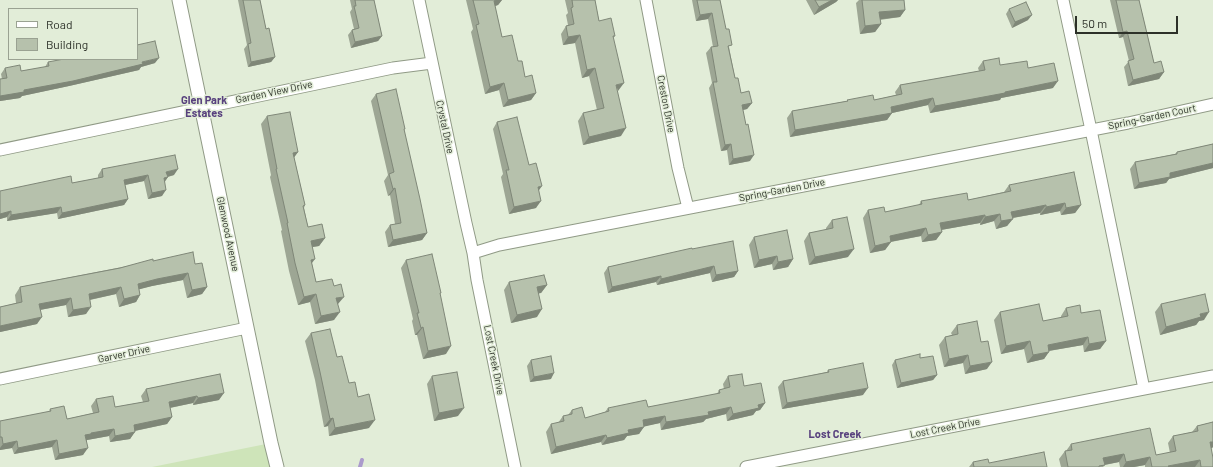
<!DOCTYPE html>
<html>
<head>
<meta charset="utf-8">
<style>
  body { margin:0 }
  #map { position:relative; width:1213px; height:467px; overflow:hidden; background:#e2edd8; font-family:Barlow,sans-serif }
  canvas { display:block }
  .legend { position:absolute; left:8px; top:8px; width:130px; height:52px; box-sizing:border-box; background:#e2edd8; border:1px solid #9aa292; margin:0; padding:5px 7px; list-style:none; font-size:12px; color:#2d3129 }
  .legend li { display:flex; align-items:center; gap:8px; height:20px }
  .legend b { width:20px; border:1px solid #9aa292 }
  .scale { position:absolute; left:1075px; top:16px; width:103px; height:18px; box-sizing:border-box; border:2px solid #2d3129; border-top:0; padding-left:5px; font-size:12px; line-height:14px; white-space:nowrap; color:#2d3129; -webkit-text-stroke:3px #e2edd8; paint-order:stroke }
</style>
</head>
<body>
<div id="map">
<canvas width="1213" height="467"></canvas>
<ul class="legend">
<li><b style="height:5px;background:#fff"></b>Road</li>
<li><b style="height:11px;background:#b6c1ac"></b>Building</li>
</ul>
<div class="scale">50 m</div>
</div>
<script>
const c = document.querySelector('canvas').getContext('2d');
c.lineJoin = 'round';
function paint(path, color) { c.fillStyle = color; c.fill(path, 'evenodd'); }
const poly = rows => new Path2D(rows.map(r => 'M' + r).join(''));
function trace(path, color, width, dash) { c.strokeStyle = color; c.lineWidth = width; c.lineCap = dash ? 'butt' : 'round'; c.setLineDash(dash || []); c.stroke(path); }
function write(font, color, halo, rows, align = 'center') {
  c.font = font + ' Barlow,sans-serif'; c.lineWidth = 3; c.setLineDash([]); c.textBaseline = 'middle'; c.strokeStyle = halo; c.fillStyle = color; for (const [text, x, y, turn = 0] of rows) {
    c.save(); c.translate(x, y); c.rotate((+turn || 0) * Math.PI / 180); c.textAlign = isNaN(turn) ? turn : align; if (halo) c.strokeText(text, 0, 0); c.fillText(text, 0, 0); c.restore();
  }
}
const green = poly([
  [271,443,277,467,152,467]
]);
const stream = poly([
  [360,467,362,460]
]);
const minor = poly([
  [419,0,466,223,473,253,477,280,515,467],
  [646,0,678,168,688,208],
  [1063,0,1091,130,1144,389],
  [0,150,393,68,432,63],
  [473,253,499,245,1128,123,1213,104],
  [0,379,247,328],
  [746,467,1144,389,1213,376]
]);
const tertiary = poly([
  [179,0,271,443,277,467]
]);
const wall = poly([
  [238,0,260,0,266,29,275,57,271,62,248,67,244,49,247,45],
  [350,0,374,0,382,36,378,41,351,48,348,35,352,30,354,29,350,12,352,9],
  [466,0,502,0,498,5,495,6,502,37,518,61,525,77,536,93,531,100,503,107,499,90,485,94,471,32,473,29],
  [565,0,595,0,599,21,615,36,613,38,621,136,583,145,578,121,583,113,597,110,589,76,582,78,575,43,563,45,561,34,566,26,568,25,566,15,568,13],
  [692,0,720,0,735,78,741,93,752,103,747,109,743,110,750,161,729,165,727,150,721,151,709,88,712,83,706,53,711,47,713,47,708,19,696,21],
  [806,0,838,0,836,2,814,15],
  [859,0,904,0,905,10,900,17,880,20,881,24,875,32,860,34,856,3],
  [1110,0,1139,0,1154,63,1164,72,1159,79,1128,86,1124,67,1129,61,1123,37,1119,38],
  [1009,9,1028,20,1012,28,1006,14],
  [983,61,1000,65,1028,68,1053,88,1001,98,1000,100,930,113,928,105,892,113,887,120,790,137,787,118,792,111,847,101,847,100,874,100,896,95,895,92,900,85,979,71,978,68],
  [48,62,155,63,141,67,139,70,69,86,22,96,20,98,0,101,0,79,2,79,1,74,5,68,21,71,45,67],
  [376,94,404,130,427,233,422,240,388,247,385,232,390,225,395,224,390,195,388,196,384,181,388,175,371,101],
  [267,116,298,152,294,157,305,205,304,208,308,227,325,238,319,246,312,247,312,264,316,282,338,304,334,320,315,324,310,302,298,305,289,271,281,231,282,230,270,177,271,175,261,124],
  [497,122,529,165,538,191,536,208,509,214,501,177,503,174,493,129],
  [1213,144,1213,168,1169,179,1166,183,1134,189,1130,169,1135,162,1175,154,1177,152],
  [102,169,174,175,168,177,164,182,162,196,148,199,144,181,125,185,128,199,124,205,58,219,57,213,7,221,7,217,0,219,0,191,72,183,98,178,98,175],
  [1009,185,1081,205,1075,213,1061,215,1060,211,1040,215,1040,213,1013,218,1007,226,996,229,994,221,980,225,980,223,941,230,942,232,936,240,922,242,921,236,891,242,885,250,870,253,863,218,868,210,885,212,919,205,921,201,968,200,1004,192],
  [832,220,848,257,809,265,804,241,809,233,826,230,826,228],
  [754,237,793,259,788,267,773,270,772,264,754,268,749,245],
  [692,249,738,271,734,277,712,282,710,273,657,285,656,282,608,293,604,273,608,267],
  [406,260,440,294,446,354,423,359,417,335,415,335,412,321,413,319,401,268],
  [153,261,195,264,207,287,202,294,187,298,183,280,152,286,139,289,140,295,136,302,119,307,116,294,90,300,86,314,68,317,66,305,40,310,37,324,0,332,0,307,16,303,15,295,20,287],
  [509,282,547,285,541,293,538,293,537,317,511,323,504,290],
  [1161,304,1204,320,1199,321,1196,325,1160,335,1155,312],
  [1066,308,1081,313,1106,341,1100,349,1084,352,1083,345,1049,351,1044,359,1027,363,1024,349,1001,354,994,320,1000,312,1043,321,1061,318,1061,316],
  [957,325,987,369,965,374,963,363,944,367,939,345,945,337,952,335,951,333],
  [311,333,337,357,349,383,358,397,369,428,329,436,328,426,324,427,315,380,305,341],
  [920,358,937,375,933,380,897,388,892,365,895,360],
  [531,360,551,379,530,382,527,366],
  [828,370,863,395,782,409,778,387,783,381,827,372],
  [220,374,219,400,193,405,193,403,170,408,172,417,167,424,135,431,130,439,110,442,109,436,87,440,83,455,55,460,52,447,14,454,12,448,0,450,0,421,49,412,50,409,67,419,93,413,91,406,96,399,115,407,143,402,141,396,146,389],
  [432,376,458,416,434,421,427,384],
  [728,376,744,386,765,403,760,410,756,411,753,415,727,421,726,414,706,419,703,422,661,430,660,423,644,426,639,434,627,436,624,440,602,445,601,442,551,454,546,432,551,424,558,423,563,416,568,415,572,410,585,418,605,412,608,408,648,407,717,394,719,390,724,389,723,384],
  [1213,422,1213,447,1211,448,1213,467,1145,467,1145,465,1134,467,1120,467,1119,462,1105,465,1103,467,1061,467,1059,459,1065,451,1066,451,1071,444,1156,455,1170,453,1168,443,1173,436,1192,432,1197,426],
  [973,462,989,463,1047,467,969,467]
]);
const shadedWall = poly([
  [496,0,502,0,498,5,489,8,494,1],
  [832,0,838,0,836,2,814,15,819,7],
  [905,10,900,17,874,20,879,12],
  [712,13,708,19,696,21,700,15],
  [1032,15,1028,20,1012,28,1015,22],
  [881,24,875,32,860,34,865,26],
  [1127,31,1123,37,1119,38,1123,32],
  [580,35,575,43,563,45,568,37],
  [382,36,378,41,351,48,355,42],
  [275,57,271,62,248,67,251,62],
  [159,58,155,63,141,67,139,70,69,86,22,96,20,98,0,101,0,96],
  [595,68,589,76,582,78,587,70],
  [1164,72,1159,79,1128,86,1133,80],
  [1058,81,1053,88,1001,98,1000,100,930,113,935,106],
  [504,83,499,90,485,94,490,87],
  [624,83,618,91,616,85],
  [536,93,531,100,503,107,508,100],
  [933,98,928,105,892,113,887,120,790,137,795,130,891,107],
  [752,103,747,109,738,111,742,105],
  [626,128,621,136,583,145,589,137],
  [731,144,727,150,721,151,725,145],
  [298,152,293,159,293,153],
  [754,155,750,161,729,165,733,159],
  [1213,163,1213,168,1169,179,1166,183,1134,189,1139,183,1170,173],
  [178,169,174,175,162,178,166,172],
  [148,175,144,181,120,186,124,180],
  [168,177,164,183,164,178],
  [542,186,537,193,538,187],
  [395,188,390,195,388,196,393,189],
  [166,190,162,196,148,199,152,193],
  [128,199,124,205,58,219,62,213],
  [541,201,536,208,509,214,514,207],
  [1065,203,1060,211,1040,215,1046,207],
  [1046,205,1040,213,1006,219,1011,212],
  [1081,205,1075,213,1061,215,1066,208],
  [61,207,57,213,7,221,11,215],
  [11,211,7,217,0,219,0,214],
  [1000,214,994,221,980,225,985,217],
  [985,215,980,223,935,231,940,223],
  [1013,219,1007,226,996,229,1001,221],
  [926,228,921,236,884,243,890,236],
  [942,232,936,240,922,242,928,235],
  [427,233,422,240,388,247,393,240],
  [325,238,319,246,306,248,311,241],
  [891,242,885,250,870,253,875,246],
  [854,249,848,257,809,265,815,257],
  [777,256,772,264,754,268,759,260],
  [315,259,309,267,311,260],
  [793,259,788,267,773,270,778,262],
  [714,266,710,273,657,285,661,279],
  [738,271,734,277,712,282,716,275],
  [188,273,183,280,152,286,133,291,138,284,157,279],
  [661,276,656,282,608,293,612,287],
  [547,285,541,293,532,295,537,287],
  [121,287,116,294,84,301,89,294],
  [207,287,202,294,187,298,192,290],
  [316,294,310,302,298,305,304,297],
  [140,295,136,302,119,307,124,299],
  [344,297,338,304,331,306,336,298],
  [71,298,66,305,34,311,39,304],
  [91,307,86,314,68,317,73,310],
  [542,309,537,317,511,323,517,315],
  [340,312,334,320,315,324,321,316],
  [1209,312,1204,320,1199,321,1196,325,1160,335,1166,327,1200,314],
  [42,317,37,324,0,332,0,326],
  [423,327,417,335,415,335,421,328],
  [1088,337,1083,345,1042,352,1048,345],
  [1030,341,1024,349,1001,354,1006,346],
  [1106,341,1100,349,1084,352,1089,344],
  [451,346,446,354,423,359,428,351],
  [1049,352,1044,359,1027,363,1033,355],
  [968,355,963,363,944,367,949,359],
  [992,362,987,369,965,374,970,366],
  [554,373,551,379,530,382,534,377],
  [937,375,933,380,897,388,901,383],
  [868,388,863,395,782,409,787,403],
  [224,393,219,400,193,405,198,398],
  [197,396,193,403,164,409,169,402],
  [765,403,760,410,756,411,753,415,727,421,733,414,758,405],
  [731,407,726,414,706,419,703,422,661,430,666,422,708,412],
  [464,408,458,416,434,421,439,413],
  [665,416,660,423,638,428,643,420],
  [172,417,167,424,129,432,134,425],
  [333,418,328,426,324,427,330,419],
  [375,420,369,428,329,436,335,428],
  [644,427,639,434,627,436,624,440,602,445,607,438,628,430],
  [114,429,109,436,87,440,86,441,85,435,91,433],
  [135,432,130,439,110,442,115,436],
  [606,435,601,442,551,454,556,447],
  [57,440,52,447,14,454,18,448],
  [17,441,12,448,0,450,0,448,3,444],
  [1210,442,1213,442,1213,447,1212,448,1205,450],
  [88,448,83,455,55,460,59,454],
  [1124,454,1119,462,1098,466,1103,458],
  [1150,457,1145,465,1134,467,1123,467,1126,462],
  [1200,460,1195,467,1168,467,1168,466]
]);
const building = poly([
  [243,0,260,0,266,29,269,28,275,57,251,62,248,44,251,43,243,0],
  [355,0,374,0,382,36,355,42,352,30,359,28,354,6,356,6,355,0],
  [473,0,496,0,494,1,502,37,512,35,518,61,522,61,525,77,532,75,536,93,508,100,504,83,490,87,476,25,479,24,473,0],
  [572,0,595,0,599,21,611,18,615,36,613,36,624,83,616,85,626,128,589,137,583,113,604,108,595,68,587,70,580,35,568,37,566,26,574,24,571,8,573,7,572,0],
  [697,0,720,0,726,29,729,29,732,45,728,46,735,78,738,78,741,93,749,91,752,103,742,105,746,125,748,124,754,155,733,159,731,144,725,145,713,82,717,82,711,47,718,46,712,13,700,15,697,0],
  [815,0,832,0,819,7,815,0],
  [862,0,904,0,905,10,879,12,881,24,865,26,862,0],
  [1116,0,1139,0,1154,63,1161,61,1164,72,1133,80,1128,61,1134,59,1127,31,1123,32,1116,0],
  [1026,2,1032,15,1015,22,1009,9,1026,2],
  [155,41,159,58,142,62,143,64,73,81,24,90,24,92,0,96,0,79,7,78,5,68,20,65,21,71,49,66,48,62,64,59,137,59,137,45,155,41],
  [999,58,1000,65,1027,61,1028,68,1054,63,1058,81,1005,92,1005,93,935,106,933,98,891,107,892,113,795,130,792,111,848,101,847,100,873,95,874,100,902,94,900,85,985,70,983,61,999,58],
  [396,89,405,129,404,129,420,199,427,233,393,240,390,225,401,223,395,188,393,189,389,174,394,172,376,94,396,89],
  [290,112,298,152,293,153,305,205,303,206,308,227,322,224,325,238,311,241,315,259,311,260,316,282,332,279,334,286,341,284,344,297,336,298,340,312,321,316,316,294,304,297,295,263,287,223,288,223,276,169,277,169,267,116,290,112],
  [517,117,529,165,536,163,542,186,538,187,541,201,514,207,506,170,509,170,497,122,517,117],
  [1213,144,1213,163,1170,173,1170,177,1139,183,1135,162,1177,154,1177,152,1213,144],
  [175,155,178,169,166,172,168,177,164,178,166,190,152,193,148,175,124,180,128,199,62,213,61,207,11,215,11,211,0,214,0,191,71,176,72,183,103,177,102,169,175,155],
  [1074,172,1081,205,1066,208,1065,203,1046,207,1046,205,1011,212,1013,219,1001,221,1000,214,985,217,985,215,940,223,942,232,928,235,926,228,890,236,891,242,875,246,868,210,884,207,885,212,922,204,921,201,967,193,968,200,1011,191,1009,185,1074,172],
  [847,217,854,249,815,257,809,233,833,228,832,220,847,217],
  [787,230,793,259,778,262,777,256,759,260,754,237,787,230],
  [733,241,738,271,716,275,714,266,661,279,661,276,612,287,608,267,692,248,692,249,733,241],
  [193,252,195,264,202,263,207,287,192,290,188,273,157,279,138,284,140,295,124,299,121,287,89,294,91,307,73,310,71,298,39,304,42,317,0,326,0,307,22,302,20,287,120,268,153,259,153,261,193,252],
  [432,254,441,293,440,293,451,346,428,351,423,327,421,328,417,313,419,313,406,260,432,254],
  [544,275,547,285,537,287,542,309,517,315,509,282,544,275],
  [1205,294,1209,312,1200,314,1201,317,1166,327,1161,304,1205,294],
  [1039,304,1043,321,1068,316,1066,308,1080,305,1081,313,1100,310,1106,341,1089,344,1088,337,1048,345,1049,352,1033,355,1030,341,1006,346,1000,312,1039,304],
  [977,321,981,342,988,341,992,362,970,366,968,355,949,359,945,337,958,334,957,325,977,321],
  [330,329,337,357,342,356,349,383,355,382,358,397,369,394,375,420,335,428,333,418,330,419,320,372,311,333,330,329],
  [920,354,920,358,933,356,937,375,901,383,895,360,920,354],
  [551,356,554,373,534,377,531,360,551,356],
  [863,363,868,388,787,403,783,381,829,372,828,370,863,363],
  [457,372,464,408,439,413,432,376,457,372],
  [220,374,224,393,198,398,197,396,169,402,172,417,134,425,135,432,115,436,114,429,91,433,91,434,85,435,88,448,59,454,57,440,18,448,17,441,3,444,2,437,0,437,0,421,51,411,50,409,64,406,67,419,99,412,96,399,113,396,115,407,149,401,146,389,220,374],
  [742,374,744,386,761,383,765,403,758,405,759,408,733,414,731,407,708,412,709,415,666,422,665,416,643,420,644,427,628,430,629,433,607,438,606,435,556,447,551,424,564,421,563,416,572,414,572,410,582,407,585,418,609,411,608,408,646,400,648,407,720,393,719,390,730,387,728,376,742,374],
  [1213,422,1213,442,1210,442,1213,458,1213,467,1201,467,1200,460,1168,466,1169,467,1152,467,1150,457,1126,462,1124,454,1103,458,1105,465,1099,466,1099,467,1068,467,1065,451,1072,450,1071,444,1150,428,1156,455,1176,451,1173,436,1198,431,1197,426,1213,422],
  [1044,452,1047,467,974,467,973,462,988,459,989,463,1044,452]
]);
const streetNames = [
  ["Garden View Drive",274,92,-12],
  ["Creston Drive",666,104,79],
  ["Spring-Garden Court",1152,117,-12],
  ["Crystal Drive",445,127,78],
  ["Spring-Garden Drive",782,190,-11],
  ["Glenwood Avenue",228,234,78],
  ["Garver Drive",124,354,-12],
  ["Lost Creek Drive",494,360,79],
  ["Lost Creek Drive",945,428,-11]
];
const neighbourhoodNames = [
  ["Glen Park",204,100],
  ["Estates",204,113],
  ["Lost Creek",835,434]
];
paint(green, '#cee4b9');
trace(stream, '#ab9bcc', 4);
trace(minor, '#909a86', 13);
trace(tertiary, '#909a86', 15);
trace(minor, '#fff', 11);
trace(tertiary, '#fff', 13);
paint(wall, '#9da694');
paint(shadedWall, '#7f8778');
paint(building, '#b6c1ac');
trace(building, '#7f8778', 1);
write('10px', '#2d3129', '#e2edd8', streetNames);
write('bold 11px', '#58417e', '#e2edd8', neighbourhoodNames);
</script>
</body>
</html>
